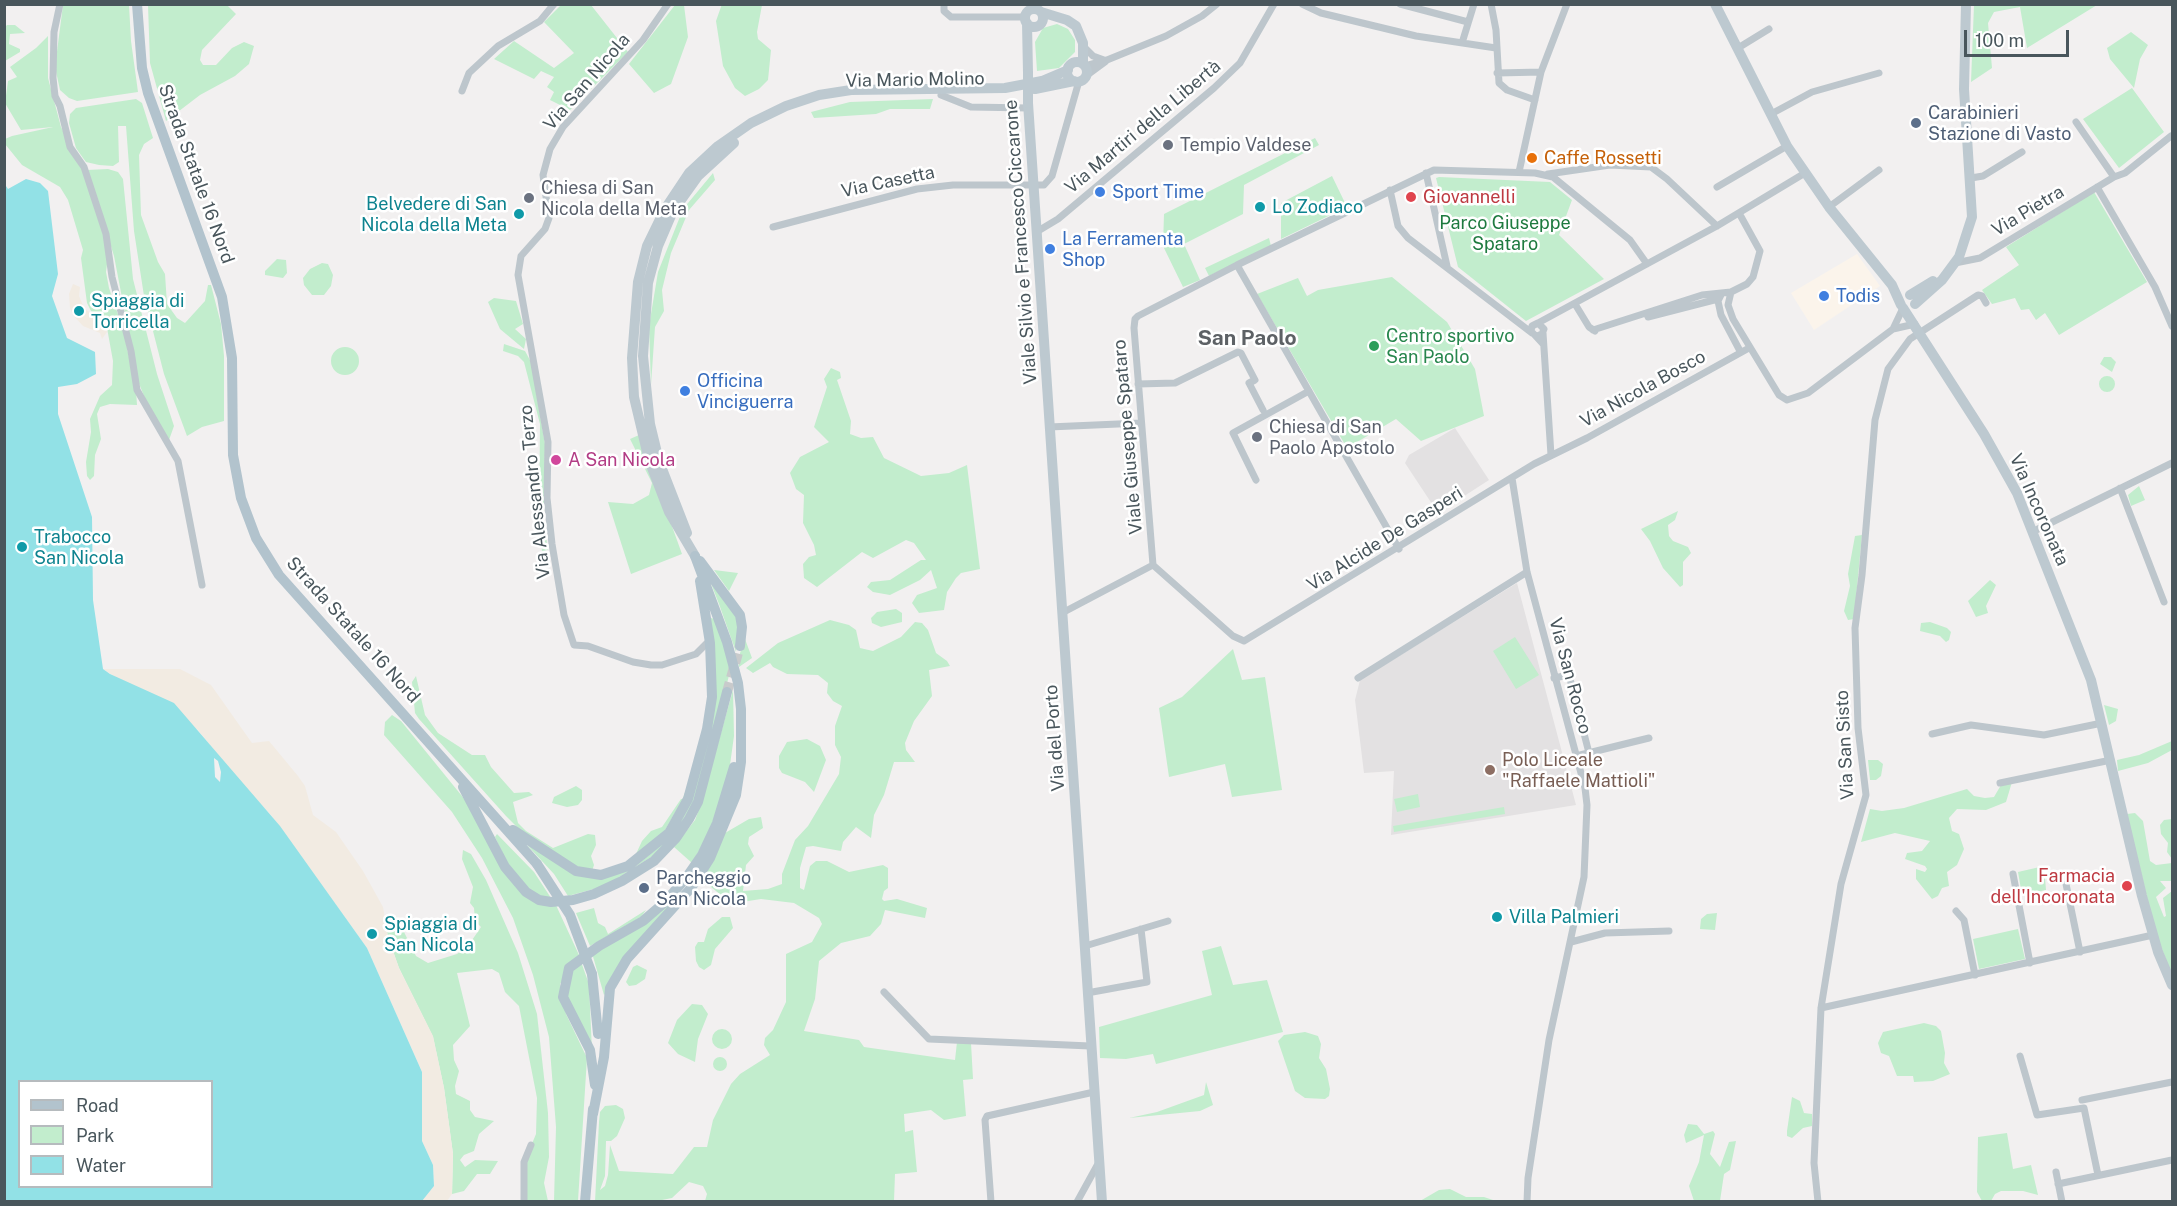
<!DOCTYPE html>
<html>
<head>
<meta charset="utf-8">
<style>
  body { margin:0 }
  #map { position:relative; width:2177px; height:1206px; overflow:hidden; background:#f2f0f0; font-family:"Public Sans",sans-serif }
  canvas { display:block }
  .frame { position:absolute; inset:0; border:6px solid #49565c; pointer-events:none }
  .legend { position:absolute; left:18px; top:1080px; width:195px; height:108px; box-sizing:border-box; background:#fff; border:2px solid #b6bbbe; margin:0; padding:8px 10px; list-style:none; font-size:18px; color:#49565c }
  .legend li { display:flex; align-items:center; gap:12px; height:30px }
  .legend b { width:30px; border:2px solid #b6bbbe }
  .scale { position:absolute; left:1964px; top:30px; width:105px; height:27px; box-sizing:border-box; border:3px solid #49565c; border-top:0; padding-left:8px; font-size:18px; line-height:21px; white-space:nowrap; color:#49565c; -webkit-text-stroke:4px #fff; paint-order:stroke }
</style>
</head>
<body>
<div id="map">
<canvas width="2177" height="1206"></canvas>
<div class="frame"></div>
<ul class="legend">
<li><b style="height:8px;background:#b2c3cd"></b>Road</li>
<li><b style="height:16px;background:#c2edcd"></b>Park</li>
<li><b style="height:16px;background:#92e1e6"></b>Water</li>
</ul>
<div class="scale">100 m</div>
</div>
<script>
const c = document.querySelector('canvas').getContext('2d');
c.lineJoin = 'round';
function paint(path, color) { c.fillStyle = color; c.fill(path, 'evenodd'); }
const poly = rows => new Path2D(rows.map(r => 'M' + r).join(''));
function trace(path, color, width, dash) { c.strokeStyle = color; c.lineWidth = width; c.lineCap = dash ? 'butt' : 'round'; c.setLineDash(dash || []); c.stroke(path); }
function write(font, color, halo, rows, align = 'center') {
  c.font = font + ' "Public Sans",sans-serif'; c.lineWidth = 5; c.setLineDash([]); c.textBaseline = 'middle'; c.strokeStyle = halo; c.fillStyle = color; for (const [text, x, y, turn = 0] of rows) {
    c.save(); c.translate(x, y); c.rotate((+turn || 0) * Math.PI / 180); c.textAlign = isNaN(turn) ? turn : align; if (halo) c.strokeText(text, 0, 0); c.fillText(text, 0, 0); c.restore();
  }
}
const commercial = poly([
  [1857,254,1880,286,1814,330,1791,293]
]);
const education = poly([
  [1455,428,1489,480,1438,513,1405,463,1409,455],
  [1517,583,1576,805,1391,835,1394,771,1364,773,1355,700,1360,680]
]);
const green = poly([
  [722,4,762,5,757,32,758,39,771,50,768,80,759,89,745,96,735,88,723,66,716,21],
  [63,5,129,5,131,41,138,92,77,101,69,98,60,90,55,67],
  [148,5,227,5,236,14,202,50,200,60,203,65,216,65,232,48,244,42,254,46,249,64,235,76,200,95,166,121,150,63],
  [561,5,591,5,628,52,570,110,550,100,554,92,547,87,554,77,541,71,534,79,494,59,514,41,554,68,574,53,544,22],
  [675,5,684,5,688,37,671,84,654,93,629,64],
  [1974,5,2097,4,2097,5,2027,48,2020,7,1994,12,1988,23,1992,68,1971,82],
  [1057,24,1068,29,1075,40,1075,52,1059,68,1037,71,1035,42,1043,28],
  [7,25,15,25,25,33,10,34,9,44,20,49,20,52,5,61,5,27],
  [2131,32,2148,45,2140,59,2134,88,2110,59,2107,48],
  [48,36,48,78,61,127,81,165,103,232,108,257,106,272,109,288,123,329,136,390,137,405,110,404,100,407,97,414,101,439,95,455,94,476,90,480,87,476,86,462,91,432,90,419,100,396,112,385,113,361,107,328,92,313,87,303,81,258,83,250,68,200,60,187,22,165,5,144,5,139,12,136,53,127,21,130,5,103,8,81,17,77,10,67,36,48],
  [2132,88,2164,132,2119,168,2083,119],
  [136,99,142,103,153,138,144,144,139,155,141,215,158,262,165,274,167,304,177,318,185,323,205,301,208,285,211,285,221,324,224,356,224,421,202,427,187,436,164,374,144,296,134,231,126,126,118,126,119,162,113,166,99,165,86,162,83,158,76,148,69,123,70,114,76,108],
  [933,99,930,109,890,109,876,114,814,118,811,112,850,102],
  [1315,138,1319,145,1244,185,1243,214,1184,244,1200,280,1183,287,1163,246,1164,214],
  [108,169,118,172,123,179,133,279,157,374,174,426,169,440,146,401,138,381,114,256,87,170],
  [713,173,715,180,689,210,671,253,662,290,664,311,655,327,651,385,649,326,658,272,683,209],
  [1332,176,1347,207,1281,239,1281,203],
  [1439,177,1550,182,1572,200,1559,235,1604,279,1526,321,1458,267,1436,178],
  [2094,192,2147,282,2059,335,2045,313,2036,320,2029,309,2021,310,2015,298,1992,304,1982,290,2019,265,2006,247],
  [1269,238,1271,246,1209,276,1205,268],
  [277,259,286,260,287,273,283,278,265,275,265,271],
  [322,263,328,264,333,275,331,286,324,295,312,295,304,285,303,278,310,269],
  [1392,277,1447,322,1475,369,1484,416,1421,441,1396,419,1347,448,1257,294,1298,278,1307,296,1318,290],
  [494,298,516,301,523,324,515,329,526,339,524,349,500,329,488,302],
  [504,344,525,351,531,362,545,444,544,523,548,550,542,551,539,525,540,424,524,362,518,356,503,351],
  '331 361a14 14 0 1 1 28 0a14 14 0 1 1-28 0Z',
  [2104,357,2111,357,2116,362,2112,372,2100,364],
  [831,368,840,372,841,378,837,380,851,421,850,434,861,438,873,437,884,458,921,476,949,473,967,465,980,569,961,573,956,578,947,592,944,610,919,613,912,603,917,595,937,588,931,570,920,580,890,595,873,592,867,587,871,582,890,580,921,560,926,560,914,543,906,540,873,558,862,552,817,587,804,578,803,564,809,557,816,555,814,545,803,523,804,495,796,489,790,473,800,457,829,442,814,427,827,387,824,379],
  '2099 384a8 8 0 1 1 16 0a8 8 0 1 1-16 0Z',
  [639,435,682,554,631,574,608,502,633,504,649,495,652,483,630,439],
  [2139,486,2145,500,2131,506,2128,495],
  [1678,511,1675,520,1668,525,1669,536,1673,541,1688,547,1691,553,1683,562,1683,585,1680,587,1663,568,1650,541,1641,529],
  [1862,535,1854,619,1848,620,1844,611,1850,586,1848,574,1855,536],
  [714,570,738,573,729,591],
  [708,576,740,621,736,652,719,604],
  [1990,580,1996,585,1986,606,1988,613,1976,617,1968,601],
  [896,609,902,613,902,622,881,627,872,623,871,618,877,612],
  [711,618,715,619,731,668,697,798,664,849,605,886,568,896,554,874,527,845,587,876,637,865,666,841,708,734],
  [830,620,849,625,856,630,860,648,873,651,901,637,915,622,922,623,928,630,936,653,947,661,950,666,929,670,932,696,914,721,905,743,906,750,915,762,894,762,884,795,874,815,871,838,856,827,843,842,841,851,813,846,806,847,800,868,800,888,804,890,810,866,816,861,827,861,849,872,883,865,888,868,888,888,884,891,882,899,884,901,897,899,927,908,925,918,885,910,881,924,870,936,841,943,819,961,815,999,804,1031,859,1040,864,1047,955,1060,957,1042,971,1043,973,1079,963,1080,966,1116,944,1120,931,1110,904,1114,905,1132,913,1130,917,1172,895,1174,894,1201,705,1201,707,1194,703,1186,689,1182,672,1198,657,1201,595,1202,599,1122,600,1112,605,1106,616,1105,623,1109,625,1118,617,1136,611,1141,606,1141,605,1176,600,1190,605,1186,608,1175,610,1145,619,1171,673,1174,694,1147,707,1147,713,1120,731,1084,740,1074,770,1055,764,1045,765,1038,773,1030,786,1002,786,954,812,942,822,924,819,918,794,903,761,899,736,903,727,900,700,878,725,833,749,819,761,817,763,828,749,837,748,844,754,856,746,865,743,891,768,889,782,884,782,874,795,840,808,826,839,774,841,757,835,745,835,726,842,706,833,701,827,693,828,683,818,675,787,674,773,667,770,663,753,673,746,668,778,643],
  [1930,622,1947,628,1951,632,1949,640,1946,642,1940,636,1920,631,1921,623],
  [1515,637,1539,675,1516,689,1493,651],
  [745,639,752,658,739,667,738,659],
  [1233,649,1242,680,1265,677,1282,790,1232,797,1225,764,1169,777,1159,708,1182,697],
  [416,676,425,715,438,733,472,755,485,755,491,767,514,793,529,792,533,795,513,802,518,823,526,831,553,848,588,834,595,835,596,845,591,856,594,865,592,871,576,866,523,833,506,816,419,719,415,713,412,682],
  [733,690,734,736,729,772,715,823,692,863,674,847,695,820,701,804],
  [2104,705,2118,709,2116,721,2109,725],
  [392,715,401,721,466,801,516,887,555,903,579,955,560,984,566,1014,587,1058,578,1201,554,1201,556,1127,549,1037,533,975,513,918,482,858,452,812,384,735,385,722],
  [807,739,820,746,826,760,814,792,805,782,782,773,779,768,779,756,787,742],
  [2172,741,2172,750,2148,763,2118,771,2117,760,2139,755],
  [1868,760,1878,760,1883,764,1881,776,1876,780,1870,780],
  [2012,782,2006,802,1986,810,1957,809,1949,818,1952,831,1959,834,1964,849,1957,865,1947,872,1949,886,1942,888,1938,896,1932,899,1916,879,1916,869,1925,872,1927,869,1925,866,1905,859,1907,853,1922,851,1930,841,1895,833,1861,842,1870,809,1882,811,1904,808,1967,789,1974,796,1985,798,1994,797,2001,785],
  [576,786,582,790,582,800,578,805,567,807,552,803,554,797],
  [1418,794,1420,807,1397,812,1394,799],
  [681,799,683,799,661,837,636,854,642,841,651,831,662,827],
  [1504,807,1505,814,1394,832,1393,826],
  [2135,813,2143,821,2150,861,2156,865,2172,863,2172,881,2160,881,2166,888,2156,897,2164,917,2166,916,2163,898,2172,891,2172,975,2155,931,2127,814],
  [2172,819,2172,859,2167,852,2168,843,2161,834,2160,825,2164,820],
  [497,834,534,872,551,898,536,896,513,875,495,837],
  [712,848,606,993,604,995,592,953,633,930],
  [463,850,471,854,486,880,518,953,537,1014,548,1113,549,1157,544,1183,548,1201,525,1201,524,1163,536,1134,537,1098,519,1006,505,992,499,973,492,969,457,973,470,1026,453,1045,454,1060,459,1071,455,1086,456,1094,470,1101,470,1110,475,1117,494,1121,479,1134,474,1151,464,1155,460,1160,465,1167,475,1160,498,1161,490,1174,477,1174,464,1191,452,1194,453,1154,444,1088,433,1037,399,968,388,937,386,925,396,916,416,956,428,963,457,954,468,946,481,927,475,921,474,908,470,903,473,887,462,859],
  [2044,866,2046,890,2022,895,2018,872],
  [594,908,598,923,605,927,608,934,646,910,641,917,590,946,576,913],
  [1717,913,1715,930,1700,929,1701,919,1707,914],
  [722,917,730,917,733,928,715,949,711,965,704,970,699,967,696,961,695,947,698,942,704,942,708,929],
  [2018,929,2025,959,1979,969,1973,939],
  [1221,946,1233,985,1267,980,1283,1032,1156,1064,1153,1054,1126,1059,1100,1058,1099,1027,1212,995,1202,951],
  [580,959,589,984,592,1051,567,1003,568,973],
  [637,965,647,970,645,979,636,985,629,986,626,982,633,967],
  [692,1004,702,1005,708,1014,698,1039,695,1062,678,1054,668,1043,677,1020],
  [1924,1023,1936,1026,1941,1031,1945,1053,1944,1063,1950,1074,1933,1081,1914,1082,1913,1076,1897,1076,1889,1056,1881,1053,1878,1043,1883,1032],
  '712 1039a10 10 0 1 1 20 0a10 10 0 1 1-20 0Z',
  [1305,1032,1318,1036,1321,1044,1319,1058,1326,1069,1330,1089,1329,1096,1325,1099,1305,1098,1295,1091,1278,1041,1284,1035],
  '713 1064a7 7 0 1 1 14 0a7 7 0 1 1-14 0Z',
  [1206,1082,1213,1105,1200,1111,1129,1118,1157,1112,1204,1095],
  [1792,1097,1800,1101,1804,1113,1812,1114,1812,1126,1803,1128,1792,1138,1787,1136,1787,1131],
  [1688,1124,1697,1125,1704,1134,1713,1131,1715,1134,1710,1154,1720,1167,1729,1142,1736,1141,1730,1170,1724,1174,1720,1201,1694,1201,1689,1186,1699,1162,1704,1135,1686,1143,1684,1135],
  [2007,1133,2013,1169,2031,1165,2038,1195,2023,1191,2001,1191,1995,1194,1991,1201,1982,1201,1977,1192,1978,1137],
  [1450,1189,1466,1197,1484,1197,1496,1201,1420,1201,1439,1190]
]);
const sand = poly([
  [73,284,80,287,79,296,84,308,105,324,107,332,102,339,100,333,83,326,73,315,70,308,69,294],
  [103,669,180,669,211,685,252,743,269,741,298,776,305,786,313,815,336,832,363,871,383,907,388,937,399,968,433,1036,444,1088,453,1154,452,1194,447,1201,422,1201,434,1186,433,1165,422,1141,422,1072,367,948,271,815,236,778,198,730]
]);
const water = poly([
  [26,179,40,183,48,191,58,274,52,296,67,338,95,352,96,374,77,384,58,387,58,414,92,517,93,600,103,669,110,674,174,703,280,826,367,948,422,1072,422,1141,433,1165,434,1186,422,1201,5,1201,4,183,8,189],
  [214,758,218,761,221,772,220,782,215,777],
  [20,1082,212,1082,212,1186,20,1186]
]);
const primaryTunnel = poly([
  [727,692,740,646]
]);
const street = poly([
  [60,4,54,32,53,78,55,96,60,106,70,147,84,167,106,234,112,277,131,351,137,390,178,461,202,585],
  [668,4,643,40,563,127,550,149,543,175,549,218,545,229,521,256,518,275,548,442,547,498,552,544,564,615,574,645,588,646,633,662,651,665,662,665,696,654,710,640],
  [944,4,944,11,951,17,1025,17],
  [1302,4,1321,13,1416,36,1496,48],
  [1400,4,1468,22],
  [1491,4,1496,30,1499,83,1507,90,1535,100],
  [1462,43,1474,4],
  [1084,47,1093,56,1104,60],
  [1738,48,1769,29],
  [1085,66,1107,60,1166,36,1202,16,1217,4],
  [1497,73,1541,72],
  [1086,76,1105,62],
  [462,91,469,73,498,46,540,21,554,4],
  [941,95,971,107,1028,108],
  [1771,114,1812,92,1879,73],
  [1519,172,1541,72,1567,4],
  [1426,173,1447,266],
  [1548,174,1610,165,1651,167,1667,179,1717,226],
  [2114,177,2125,173,2171,136],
  [1971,178,1983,176,2022,152],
  [1717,187,1787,146],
  [2097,187,2155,287,2172,326],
  [1390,190,1398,226,1408,238,1532,333],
  [1829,207,1879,170],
  [773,227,917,189,953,185,1044,185,1052,176,1079,81],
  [1038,231,1058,219,1214,88,1240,63,1274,4],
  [1955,263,1980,258,2114,177,2076,122],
  [1237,265,1399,549],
  [1731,292,1728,305,1733,319,1779,395,1787,400,1808,393,1893,329,1915,324],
  [1721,295,1718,301,1721,315,1740,351],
  [1575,304,1589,327,1595,331],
  [1648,317,1718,299],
  [1538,323,1717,226,1805,173],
  [1893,329,1903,308],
  [1593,330,1702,295,1731,292,1747,284,1753,277,1760,251,1739,213],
  [1543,333,1551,455],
  [1537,336,1542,334,1544,329,1538,323,1532,326,1531,331,1543,344],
  [1138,384,1175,383,1238,352,1241,353,1255,380,1249,383,1263,410],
  [1049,427,1141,423],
  [1512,478,1527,572,1585,788,1587,805,1584,877,1549,1040,1528,1178,1527,1202],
  [1256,480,1233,433,1309,391],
  [2120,488,2164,602],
  [2032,532,2172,463],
  [1153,565,1233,636,1244,641,1534,464,1587,438,1749,348],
  [1062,613,1153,565,1134,328,1135,319,1138,316,1237,265,1434,170,1535,173,1553,177,1630,240,1647,264],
  [1358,678,1527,572],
  [1554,678,1569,675,1589,753],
  [1932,734,1971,725,2044,735,2102,723],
  [1576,756,1649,738],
  [2000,783,2111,760],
  [2013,874,2030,963],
  [2066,884,2080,952],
  [1956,911,1964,920,1975,975],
  [1571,942,1605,933,1669,931],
  [1085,946,1168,921],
  [884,992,929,1039,1090,1046],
  [1087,993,1147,982,1141,929],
  [1821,1008,2153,935],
  [2020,1056,2037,1115,2084,1108,2098,1175],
  [2082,1100,2172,1082],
  [2056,1172,2062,1202],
  [2058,1184,2172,1160],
  [524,1202,524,1162,531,1145],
  [991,1202,985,1120,987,1116,1094,1092],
  [1077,1202,1099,1162],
  [1818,1202,1814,1163,1821,1008,1841,884,1866,795,1858,728,1855,628,1862,575,1875,420,1888,369,1910,339,1978,295,1982,296,1986,303]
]);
const secondary = poly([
  [1715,4,1787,146,1829,207,1892,285,1901,305],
  '1025 18a9 9 0 1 1 18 0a9 9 0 1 1-18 0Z',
  [1041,12,1067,20,1076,26,1083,43,1083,64],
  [1027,23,1028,73],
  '1067 72a10 10 0 1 1 20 0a10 10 0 1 1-20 0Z',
  [1035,89,1074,81],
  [1028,103,1102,1202],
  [1910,295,1933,281],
  [1915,304,1942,280,1959,257,1972,217,1964,89,1966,4],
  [1903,308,1984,434,2017,493,2091,680,2142,896,2158,952,2172,985],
  [687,533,659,461,650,424,643,356,648,283,658,246,673,211,698,176,734,143],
  [695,556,669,512,649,460,634,397,632,358,638,282,647,246,665,209,689,173,718,146,751,123,786,106,819,95,851,90,1005,88,1042,81,1068,70]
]);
const primary = poly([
  [137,4,142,68,148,93,222,297,232,358,233,455,241,498,256,538,279,575,537,864],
  [700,561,740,615,742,627,740,646],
  [463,787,505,867,526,892,539,900,551,902,573,900,594,894,622,881,654,861,676,838,689,819,698,802,727,692],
  [513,830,576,871,601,875,628,866,669,833,688,799,707,729,712,697,710,643,700,581],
  [592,974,598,1034],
  [595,1085,590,1050,563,997,569,968,599,946,643,921,665,902,686,878,702,855,717,823,734,767],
  [593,1114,604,1057,610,988,627,959,691,888,710,858,736,795,741,762,741,709,738,683,727,642,695,556],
  [585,1202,593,1109]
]);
const secondaryBridge = poly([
  [1028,73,1028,103]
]);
const primaryBridge = poly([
  [537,864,570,915,592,974]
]);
const markers = [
  [1916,123,6,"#5c6f8a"],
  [1168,145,6,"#6b7280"],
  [1532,158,6,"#e8710a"],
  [1100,192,6,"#3f7fe0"],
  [1411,197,6,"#e0444e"],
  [529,198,6,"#6b7280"],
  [1260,207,6,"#0f9aa8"],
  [519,214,6,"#0f9aa8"],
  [1050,249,6,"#3f7fe0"],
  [1824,296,6,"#3f7fe0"],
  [79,311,6,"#0f9aa8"],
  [1374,346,6,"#2e9e5b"],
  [685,391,6,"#3f7fe0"],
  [1257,437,6,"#6b7280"],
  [556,460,6,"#d1479c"],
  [22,547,6,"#0f9aa8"],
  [1490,770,6,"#8d6e63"],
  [2127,886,6,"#e0444e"],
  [644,888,6,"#5c6f8a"],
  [1497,917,6,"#0f9aa8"],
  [372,934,6,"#0f9aa8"]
];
const streetNames = [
  ["Via Mario Molino",915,80,-1],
  ["Via San Nicola",587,82,-49],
  ["Via Martiri della Libertà",1143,127,-40],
  ["Strada Statale 16 Nord",196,174,70],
  ["Via Casetta",888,182,-12],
  ["Via Pietra",2028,211,-31],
  ["Viale Silvio e Francesco Ciccarone",1021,242,-94],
  ["Via Nicola Bosco",1643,389,-29],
  ["Viale Giuseppe Spataro",1128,437,-95],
  ["Via Alessandro Terzo",535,492,-96],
  ["Via Incoronata",2039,510,66],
  ["Via Alcide De Gasperi",1385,539,-32],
  ["Strada Statale 16 Nord",353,630,48],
  ["Via San Rocco",1570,676,75],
  ["Via del Porto",1055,738,-94],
  ["Via San Sisto",1845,745,-93]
];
const serviceNames = [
  ["Carabinieri",1928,113],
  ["Stazione di Vasto",1928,134],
  ["Parcheggio",656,878],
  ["San Nicola",656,899]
];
const worshipNames = [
  ["Tempio Valdese",1180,145],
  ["Chiesa di San",541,188],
  ["Nicola della Meta",541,209],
  ["Chiesa di San",1269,427],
  ["Paolo Apostolo",1269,448]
];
const foodNames = [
  ["Caffe Rossetti",1544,158]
];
const shopNames = [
  ["Sport Time",1112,192],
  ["La Ferramenta",1062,239],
  ["Shop",1062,260],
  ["Todis",1836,296],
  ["Officina",697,381],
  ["Vinciguerra",697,402]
];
const healthNames = [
  ["Giovannelli",1423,197],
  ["Farmacia",2115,876,"right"],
  ["dell'Incoronata",2115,897,"right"]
];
const cultureNames = [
  ["Belvedere di San",507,204,"right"],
  ["Nicola della Meta",507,225,"right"],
  ["Lo Zodiaco",1272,207],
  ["Spiaggia di",91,301],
  ["Torricella",91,322],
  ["Trabocco",34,537],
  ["San Nicola",34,558],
  ["Villa Palmieri",1509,917],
  ["Spiaggia di",384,924],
  ["San Nicola",384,945]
];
const parkNames = [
  ["Parco Giuseppe",1505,223],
  ["Spataro",1505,244]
];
const leisureNames = [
  ["Centro sportivo",1386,336],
  ["San Paolo",1386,357]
];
const hotelNames = [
  ["A San Nicola",568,460]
];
const educationNames = [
  ["Polo Liceale",1502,760],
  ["\"Raffaele Mattioli\"",1502,781]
];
const quarterNames = [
  ["San Paolo",1247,339]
];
paint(commercial, '#fbf4eb');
paint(education, '#e3e1e2');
paint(green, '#c2edcd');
paint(sand, '#f2ebe2');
paint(water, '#92e1e6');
trace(primaryTunnel, '#c8cacb', 10, [10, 5]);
trace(street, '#bdc6cc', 7);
trace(secondary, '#bdc9d0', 10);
trace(primary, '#b2c3cd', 10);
trace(secondaryBridge, '#bdc9d0', 10);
trace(primaryBridge, '#b2c3cd', 10);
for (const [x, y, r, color] of markers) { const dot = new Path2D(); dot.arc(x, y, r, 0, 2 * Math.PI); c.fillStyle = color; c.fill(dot); trace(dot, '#fff', 2); }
write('18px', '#49565c', '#fff', streetNames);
write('18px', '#4e5e75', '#fff', serviceNames, 'left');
write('18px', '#5b616d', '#fff', worshipNames, 'left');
write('18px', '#c56008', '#fff', foodNames, 'left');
write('18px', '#366cbe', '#fff', shopNames, 'left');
write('18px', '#be3a42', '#fff', healthNames, 'left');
write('18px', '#0d838f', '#fff', cultureNames, 'left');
write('18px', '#1e7a3f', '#fff', parkNames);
write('18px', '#27864d', '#fff', leisureNames, 'left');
write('18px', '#b23c85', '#fff', hotelNames, 'left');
write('18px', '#785e54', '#fff', educationNames, 'left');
write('bold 21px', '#5d6165', '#fff', quarterNames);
</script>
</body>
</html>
